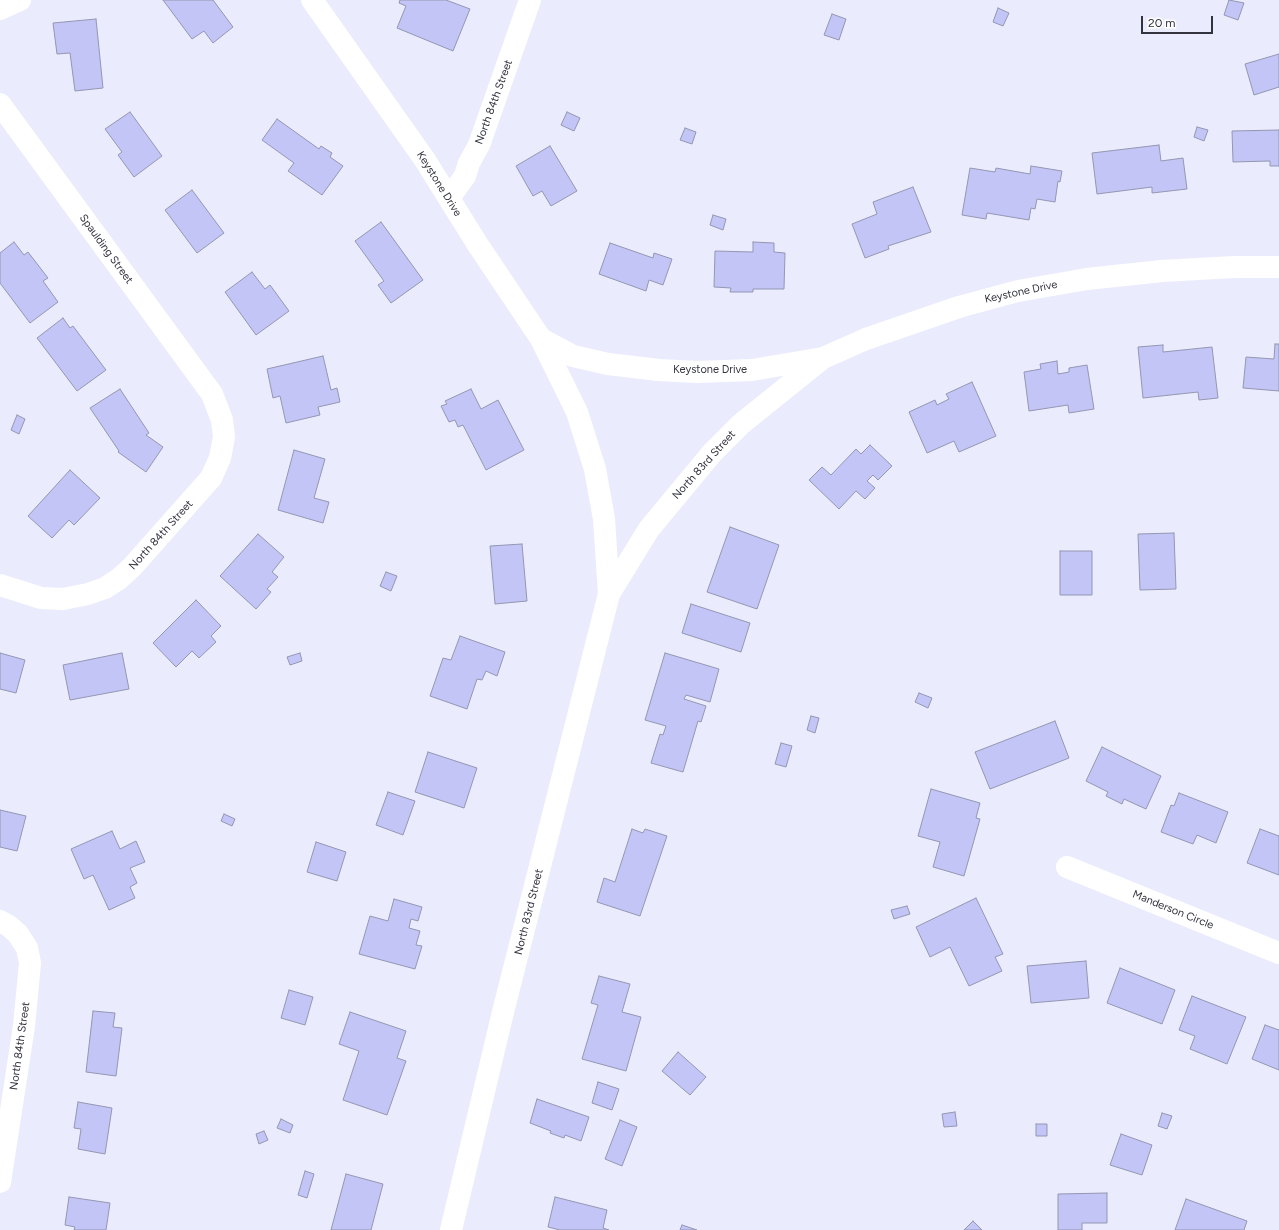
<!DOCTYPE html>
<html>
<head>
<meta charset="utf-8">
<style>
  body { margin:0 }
  #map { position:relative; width:1279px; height:1230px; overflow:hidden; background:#eaecfe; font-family:Figtree,sans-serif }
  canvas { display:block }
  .scale { position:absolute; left:1141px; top:16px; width:72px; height:18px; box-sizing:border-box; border:2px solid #32333e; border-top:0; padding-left:5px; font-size:12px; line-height:14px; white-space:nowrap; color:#32333e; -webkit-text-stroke:3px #fff; paint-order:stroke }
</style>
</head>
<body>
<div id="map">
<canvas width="1279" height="1230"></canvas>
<div class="scale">20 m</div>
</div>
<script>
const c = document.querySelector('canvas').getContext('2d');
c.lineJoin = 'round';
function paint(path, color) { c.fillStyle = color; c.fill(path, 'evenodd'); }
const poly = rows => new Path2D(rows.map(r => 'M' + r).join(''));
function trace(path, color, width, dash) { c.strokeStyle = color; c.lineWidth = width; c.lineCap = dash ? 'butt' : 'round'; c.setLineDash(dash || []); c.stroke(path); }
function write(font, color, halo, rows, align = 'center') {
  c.font = font + ' Figtree,sans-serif'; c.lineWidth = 3; c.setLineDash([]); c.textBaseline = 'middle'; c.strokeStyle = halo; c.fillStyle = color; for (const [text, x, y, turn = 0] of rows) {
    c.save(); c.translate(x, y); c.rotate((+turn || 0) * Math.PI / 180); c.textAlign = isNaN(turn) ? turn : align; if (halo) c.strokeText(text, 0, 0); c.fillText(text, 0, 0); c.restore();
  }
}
const building = poly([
  [163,0,213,0,233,27,213,43,204,31,192,39,163,0],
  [400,0,446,0,470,9,453,51,397,28,406,6,399,3,400,0],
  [1229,0,1244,3,1238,20,1224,15,1229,0],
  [998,8,1009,13,1003,26,993,22,998,8],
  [832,14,846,19,839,40,824,35,832,14],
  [96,19,103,88,75,91,70,53,57,54,53,23,96,19],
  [1279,54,1279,87,1254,95,1245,64,1279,54],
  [130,112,162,156,134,177,118,155,122,152,105,129,130,112],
  [567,112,580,118,574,131,561,125,567,112],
  [277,119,319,149,321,146,332,153,330,157,343,166,322,195,288,171,294,163,262,140,277,119],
  [1197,127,1208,130,1204,141,1194,137,1197,127],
  [685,128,696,132,692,144,680,140,685,128],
  [1279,130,1279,166,1270,166,1270,161,1233,162,1232,131,1279,130],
  [1159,145,1161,161,1183,158,1187,189,1152,193,1152,187,1097,194,1092,153,1159,145],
  [550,146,577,191,551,206,542,191,533,196,516,166,550,146],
  [1031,166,1062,171,1060,182,1058,181,1055,202,1037,199,1035,209,1031,208,1029,220,987,213,986,219,962,215,970,168,995,172,996,168,1030,174,1031,166],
  [913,187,931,232,888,246,889,249,865,258,852,224,877,214,873,202,913,187],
  [192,190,224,233,197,253,165,210,192,190],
  [713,215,726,219,723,230,710,225,713,215],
  [381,222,423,280,391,303,378,285,384,281,355,241,381,222],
  [14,242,24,255,28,252,48,278,43,281,58,302,30,323,0,283,0,253,14,242],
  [753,242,774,243,774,252,785,253,784,289,753,289,753,292,730,292,731,288,714,287,715,251,753,252,753,242],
  [610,243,653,258,654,253,672,259,663,285,649,280,646,291,599,274,610,243],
  [252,272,265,289,270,285,289,311,256,335,225,292,252,272],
  [63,318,70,328,73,326,106,370,77,391,37,338,63,318],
  [1275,344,1279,344,1279,391,1243,388,1246,357,1274,359,1275,344],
  [1163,345,1163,352,1212,347,1218,398,1199,400,1198,392,1143,398,1138,347,1163,345],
  [323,356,331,390,337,388,340,402,318,407,320,415,286,423,280,396,273,398,267,369,323,356],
  [1057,361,1058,374,1069,372,1069,368,1087,365,1094,409,1069,413,1068,405,1029,411,1024,372,1041,369,1040,364,1057,361],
  [972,382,996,436,959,452,954,441,927,453,909,412,935,400,937,405,949,399,946,394,972,382],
  [120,389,149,433,146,435,163,447,146,472,118,452,119,451,90,408,120,389],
  [471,389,481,409,498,400,524,450,486,470,463,425,458,427,455,420,449,422,441,406,447,404,445,401,471,389],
  [17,415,25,419,19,434,11,430,17,415],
  [870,445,892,466,878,480,873,475,867,481,875,488,865,499,856,491,839,509,809,480,822,467,831,475,856,449,861,454,870,445],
  [294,450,325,459,314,498,329,502,323,523,278,510,294,450],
  [70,470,100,498,74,525,69,520,52,538,28,516,70,470],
  [730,527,779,545,757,609,707,592,730,527],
  [1174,533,1176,589,1140,590,1138,534,1174,533],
  [258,534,284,557,272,572,278,577,267,589,271,592,256,609,220,576,258,534],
  [522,544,527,601,495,604,490,546,522,544],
  [1060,551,1092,551,1092,595,1060,595,1060,551],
  [386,572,397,576,391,591,380,586,386,572],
  [196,600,221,626,211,636,216,642,199,658,192,651,176,667,153,643,196,600],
  [691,604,750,623,741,652,682,633,691,604],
  [460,636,505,652,497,676,486,671,482,680,477,679,467,709,430,696,443,658,451,660,460,636],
  [0,653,25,660,16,693,0,689,0,653],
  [122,653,129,689,70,700,63,665,122,653],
  [300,653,302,661,290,665,287,657,300,653],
  [665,653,719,669,710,702,686,695,684,699,706,706,701,722,698,721,683,772,651,763,660,734,663,735,666,726,645,720,665,653],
  [919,693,932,698,928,708,915,702,919,693],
  [811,716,819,718,815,733,807,730,811,716],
  [1055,721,1069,758,990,789,975,752,1055,721],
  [781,743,792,746,786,767,775,764,781,743],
  [1102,747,1161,776,1146,809,1124,799,1122,804,1106,796,1108,792,1086,781,1102,747],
  [428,752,477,768,464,808,415,792,428,752],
  [931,789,980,803,976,818,980,819,964,876,933,867,940,842,918,836,931,789],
  [388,792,415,801,403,835,376,825,388,792],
  [1179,793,1228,812,1216,843,1197,835,1193,844,1161,832,1171,805,1174,806,1179,793],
  [0,810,26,816,17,851,0,847,0,810],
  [224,814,235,819,232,826,221,821,224,814],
  [632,829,643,833,645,829,667,836,640,916,597,902,604,878,615,882,632,829],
  [1260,829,1279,836,1279,875,1247,863,1260,829],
  [112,831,120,849,136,841,145,862,130,868,137,883,130,887,135,898,109,910,93,875,84,879,71,849,112,831],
  [316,842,346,852,337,881,307,872,316,842],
  [976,898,1003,954,995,957,1002,971,969,986,950,947,930,957,916,927,976,898],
  [394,899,422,907,418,921,411,919,409,928,420,931,416,945,422,946,415,969,359,954,370,916,388,921,394,899],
  [907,906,910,914,894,919,891,910,907,906],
  [1086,961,1089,998,1031,1003,1027,966,1086,961],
  [1120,968,1175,990,1162,1024,1107,1003,1120,968],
  [599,976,630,984,622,1012,641,1017,626,1071,582,1059,598,1005,591,1003,599,976],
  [289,990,313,997,305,1025,281,1018,289,990],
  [1192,996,1246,1017,1227,1064,1190,1049,1195,1036,1179,1030,1192,996],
  [93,1011,115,1013,113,1027,122,1028,116,1076,86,1072,93,1011],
  [350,1012,406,1031,397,1058,406,1061,387,1115,343,1100,359,1051,339,1044,350,1012],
  [1265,1025,1279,1030,1279,1070,1252,1059,1265,1025],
  [678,1052,706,1077,690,1095,662,1071,678,1052],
  [598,1082,619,1089,612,1110,592,1103,598,1082],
  [537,1099,589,1117,581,1141,565,1135,564,1138,550,1133,551,1131,530,1123,537,1099],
  [78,1102,112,1108,105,1154,78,1149,81,1129,74,1128,78,1102],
  [955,1112,957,1126,944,1127,942,1114,955,1112],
  [1162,1113,1172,1116,1167,1129,1158,1126,1162,1113],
  [281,1119,293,1125,290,1133,277,1128,281,1119],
  [620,1120,637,1127,622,1166,605,1159,620,1120],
  [1036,1124,1047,1124,1047,1136,1036,1136,1036,1124],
  [264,1131,268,1140,259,1144,256,1134,264,1131],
  [1121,1134,1152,1145,1142,1175,1110,1165,1121,1134],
  [305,1171,314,1174,307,1198,298,1195,305,1171],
  [346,1174,383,1184,371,1230,331,1230,346,1174],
  [1107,1193,1107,1223,1082,1223,1082,1230,1058,1230,1058,1194,1107,1193],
  [69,1197,110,1203,106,1230,74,1230,75,1227,65,1225,69,1197],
  [555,1197,607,1210,603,1228,609,1230,560,1230,548,1227,555,1197],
  [1186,1199,1247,1221,1244,1230,1175,1230,1186,1199],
  [973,1221,982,1230,964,1230,973,1221],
  [682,1225,697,1230,680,1230,682,1225]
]);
const minor = poly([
  [312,0,425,160,478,245,541,339,573,356,608,364,659,370,697,372,752,370,823,358],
  [0,9,20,0],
  [0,104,212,394,222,420,224,437,220,458,211,478,132,567,119,579,105,588,88,594,63,599,41,598,0,585],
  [449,198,465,176,469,163,479,145,530,0],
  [541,339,577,412,595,469,604,519,609,594],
  [1067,867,1279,953],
  [0,921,9,926,18,934,27,948,30,963,24,1026,0,1182]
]);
const tertiary = poly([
  [451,1230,503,1012,609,594,649,529,712,453,741,424,823,358,866,339,959,307,1018,291,1087,279,1162,271,1234,267,1279,267]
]);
const streetNames = [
  ["North 84th Street",494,102,-70],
  ["Keystone Drive",439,184,58],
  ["Spaulding Street",106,249,54],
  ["Keystone Drive",1021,292,-12],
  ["Keystone Drive",710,370],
  ["North 83rd Street",704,465,-48],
  ["North 84th Street",161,535,-48],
  ["Manderson Circle",1173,910,22],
  ["North 83rd Street",529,912,-76],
  ["North 84th Street",20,1046,-82]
];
paint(building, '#c2c5f5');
trace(building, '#9496b2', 1);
trace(minor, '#fff', 22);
trace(tertiary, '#fff', 22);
write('11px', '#32333e', '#fff', streetNames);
</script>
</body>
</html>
